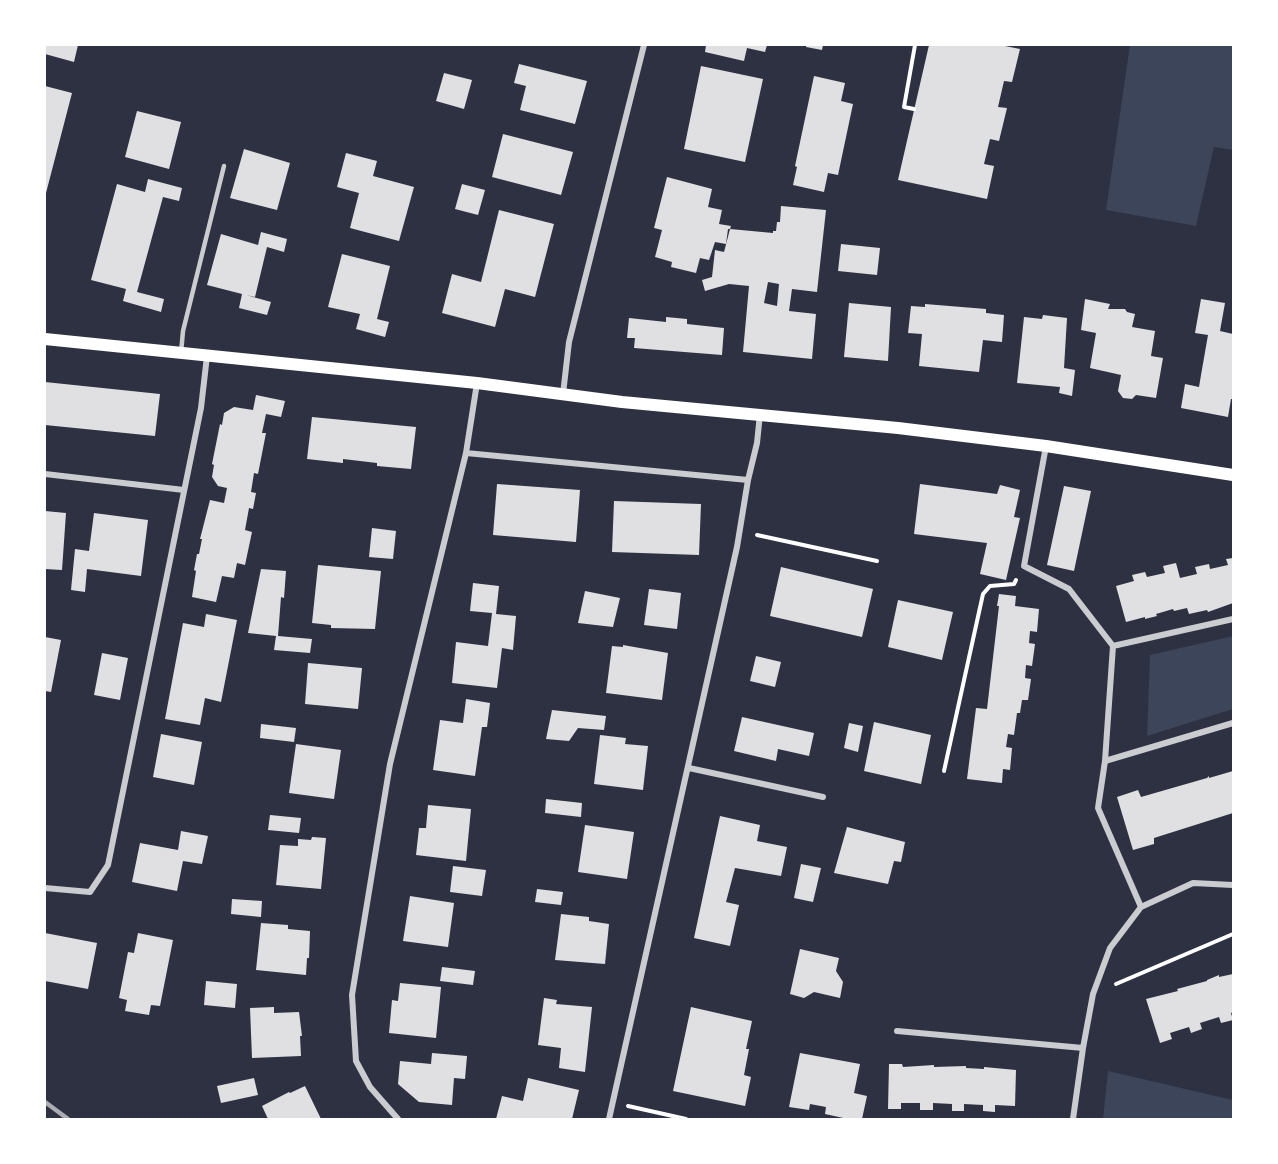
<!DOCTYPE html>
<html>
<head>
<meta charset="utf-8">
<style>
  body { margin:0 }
  #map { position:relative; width:1278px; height:1164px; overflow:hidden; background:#2d3142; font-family:Georgia,serif }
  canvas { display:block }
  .frame { position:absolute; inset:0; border:46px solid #fff; pointer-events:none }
</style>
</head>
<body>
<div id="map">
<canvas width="1278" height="1164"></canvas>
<div class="frame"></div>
</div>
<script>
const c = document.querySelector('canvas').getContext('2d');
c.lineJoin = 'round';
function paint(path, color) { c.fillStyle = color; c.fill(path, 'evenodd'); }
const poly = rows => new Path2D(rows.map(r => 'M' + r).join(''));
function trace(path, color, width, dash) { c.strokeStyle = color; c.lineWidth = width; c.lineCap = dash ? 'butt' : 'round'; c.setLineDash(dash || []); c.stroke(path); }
const green = poly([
  [1130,45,1233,45,1233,150,1214,147,1196,226,1106,210],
  [1233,636,1233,709,1147,736,1150,655],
  [1108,1071,1233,1100,1233,1119,1103,1119]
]);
const building = poly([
  [45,45,78,45,74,62,45,54],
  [706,45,767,45,765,52,747,48,744,61,705,52],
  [806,45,823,45,822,50,806,47],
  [929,45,1000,45,1020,49,1012,82,1004,81,998,107,1007,108,999,141,990,139,984,164,994,166,987,199,898,180],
  [519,64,587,81,575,124,520,110,526,86,514,83],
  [701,66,763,79,745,162,684,149],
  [444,73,472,80,464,109,436,101],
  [814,76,845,83,841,101,853,104,838,175,828,173,824,192,793,185,797,167,795,166],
  [45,86,72,93,46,193,45,193],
  [137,111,181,122,169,169,125,157],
  [503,134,573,152,561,195,492,177],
  [244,149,290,163,277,210,230,198],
  [346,153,377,161,373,176,414,187,399,241,350,228,359,193,337,187],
  [667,177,712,189,708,207,722,210,719,224,731,226,730,229,728,229,726,244,715,242,709,260,700,258,696,273,671,267,672,262,655,257,662,230,654,228],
  [148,179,182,188,179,201,163,197,137,292,164,299,161,312,123,301,126,289,91,280,117,184,145,192],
  [462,184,485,190,478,215,455,209],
  [781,206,826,210,817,292,792,289,789,311,816,314,812,359,743,352,749,286,729,284,705,291,702,280,712,277,715,250,724,252,730,229,773,233,773,231,776,231,777,222,780,222],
  [768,282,779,284,777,306,764,303],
  [499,210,554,224,535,297,505,289,495,327,442,313,452,274,481,282],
  [261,232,287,239,284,252,267,247,255,297,246,295,271,302,267,315,239,308,242,294,207,285,221,234,258,245],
  [841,244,880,248,877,275,838,271],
  [342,254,390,266,377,319,389,322,385,337,356,329,360,314,328,307],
  [1085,299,1110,304,1108,309,1125,309,1127,312,1135,314,1132,327,1155,331,1151,356,1163,358,1156,398,1136,395,1132,399,1123,398,1118,391,1121,375,1090,368,1096,333,1081,330],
  [1201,299,1225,303,1220,331,1233,334,1233,399,1231,399,1228,417,1181,408,1185,384,1199,387,1201,375,1208,335,1195,333],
  [849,303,891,307,888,361,844,357],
  [925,304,986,309,986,313,1004,315,1002,342,983,340,979,372,919,366,922,334,908,333,911,306,925,307],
  [1043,315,1067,318,1064,368,1075,370,1072,396,1059,393,1060,387,1017,383,1024,317,1042,319],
  [666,317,687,319,687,324,724,328,722,355,634,348,635,338,627,338,629,318,666,322],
  [45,382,160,394,155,436,45,425],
  [256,395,285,401,281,417,266,414,262,433,266,433,258,474,254,473,251,492,256,493,253,509,249,508,245,530,252,532,245,565,237,563,234,578,222,576,216,602,192,597,196,571,194,570,197,554,199,554,202,539,200,539,210,500,224,503,227,488,218,486,212,477,214,465,212,464,220,424,222,425,224,413,234,407,253,410],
  [312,417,416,427,411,469,377,466,377,463,343,459,343,463,307,459],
  [497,484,580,490,576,542,493,535],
  [920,484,997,494,1000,485,1020,490,1014,517,1020,518,1006,580,980,574,987,543,914,534],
  [1064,486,1091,491,1074,571,1047,565],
  [614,501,701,504,699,555,612,552],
  [45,511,66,513,62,570,45,569],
  [94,513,148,520,141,576,87,569,85,592,71,590,75,549,89,551],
  [372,528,396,531,393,559,369,557],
  [1233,558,1233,603,1208,612,1207,610,1189,614,1187,608,1174,611,1173,609,1156,614,1157,616,1145,619,1145,617,1126,622,1116,586,1134,581,1132,575,1145,572,1147,577,1165,573,1163,566,1176,563,1180,578,1197,574,1195,567,1209,564,1210,569,1228,565,1226,559],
  [318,565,381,571,375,629,331,628,331,625,312,623],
  [781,567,873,589,862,637,770,616],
  [261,569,286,571,284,598,281,597,278,636,312,639,310,653,274,650,276,636,248,633],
  [473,583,499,586,496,614,516,616,513,650,502,648,497,688,452,683,456,642,488,646,492,613,470,611],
  [649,589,681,593,677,629,644,625],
  [585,591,620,598,613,627,578,623],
  [999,594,1016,596,1015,606,1039,609,1037,632,1030,631,1029,643,1035,644,1032,666,1026,665,1025,678,1031,679,1028,700,1022,700,1020,713,1017,713,1014,735,1008,734,1006,747,1012,748,1010,770,1003,769,1002,783,967,779,976,708,987,709,999,606,997,606],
  [898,600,953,612,942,660,888,647],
  [206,614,237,620,221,702,205,698,200,725,165,719,183,623,204,627],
  [45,637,61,640,51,692,45,691],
  [623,645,668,653,662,700,606,693,612,646,623,647],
  [102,653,128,658,120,700,94,695],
  [756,656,781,662,775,687,750,681],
  [308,663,362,668,358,709,305,704],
  [466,699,490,703,487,727,482,727,475,776,433,770,440,720,463,723],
  [552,710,606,716,604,730,578,728,569,741,546,739],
  [742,717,814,733,809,756,778,749,776,761,734,751],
  [874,722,931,735,921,784,864,771],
  [849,723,863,726,858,752,844,748],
  [261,724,296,728,294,742,260,738],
  [161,734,202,742,194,785,153,777],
  [600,735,626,738,625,744,648,746,643,790,594,784],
  [296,744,341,750,334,799,289,793],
  [1233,771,1233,813,1154,838,1154,844,1133,850,1117,797,1138,790,1141,797,1207,778,1209,776,1209,778],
  [546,799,582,803,581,817,545,813],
  [428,805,471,809,466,861,416,855,419,828,426,828],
  [270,815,301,818,299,833,268,830],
  [720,816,760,825,757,841,787,847,781,876,735,868,726,902,739,905,730,946,694,938],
  [585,825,634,832,627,879,578,872],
  [847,827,905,842,901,862,894,861,888,884,834,873],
  [181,831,208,836,202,864,183,861,177,891,132,882,140,843,178,850],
  [312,837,326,838,321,889,276,885,280,845,298,846,298,839,311,840],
  [801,864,821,868,813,902,794,898],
  [453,866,486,870,482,896,450,892],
  [537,889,563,892,561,905,535,902],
  [410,896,454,903,448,947,403,941],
  [232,899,262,901,261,917,231,914],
  [561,914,589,917,589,921,609,924,605,964,555,960],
  [261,923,288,925,288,929,310,931,309,958,307,958,306,975,256,970],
  [45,933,97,943,88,989,45,981],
  [138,933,173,940,160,1006,151,1005,149,1015,125,1011,127,1000,119,998,128,952,134,953],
  [800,949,839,958,836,971,843,982,840,998,814,992,804,998,790,994],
  [442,967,475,971,473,985,440,981],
  [1233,974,1233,1012,1231,1013,1233,1020,1221,1023,1219,1017,1200,1023,1202,1029,1191,1033,1189,1027,1170,1033,1172,1039,1160,1043,1146,999,1178,991,1177,989,1207,981,1207,980,1219,975,1219,977],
  [206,981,237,984,235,1008,204,1005],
  [400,983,441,987,436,1038,389,1033,392,1000,398,1001],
  [544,998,557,1000,556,1004,592,1007,585,1072,559,1068,561,1048,538,1045],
  [274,1007,274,1013,299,1012,302,1036,300,1036,301,1056,252,1058,250,1008],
  [691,1007,752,1021,746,1049,749,1049,744,1075,751,1077,745,1106,673,1091],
  [432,1053,467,1056,465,1079,454,1078,452,1105,419,1102,398,1084,400,1061,431,1064],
  [800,1053,860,1064,854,1093,867,1096,862,1119,848,1119,825,1114,826,1107,810,1104,809,1110,789,1107],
  [889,1064,902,1064,903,1067,934,1065,934,1067,966,1066,966,1068,984,1069,984,1067,1016,1070,1015,1106,995,1105,995,1112,983,1111,983,1105,964,1104,964,1111,952,1111,952,1104,933,1103,933,1110,920,1110,920,1103,901,1103,901,1109,888,1109],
  [254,1078,258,1095,221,1103,217,1086],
  [528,1078,579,1090,572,1119,496,1119,502,1096,523,1101],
  [305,1086,321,1119,268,1119,262,1106,289,1092,290,1093]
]);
const path = poly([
  [914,109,904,107,915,45],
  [757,535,877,561],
  [944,771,983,594,990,586,1014,584,1016,580],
  [1116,984,1233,934],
  [628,1106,686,1119]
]);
const service = poly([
  [181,353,183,331,224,166]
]);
const minor = poly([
  [563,394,569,342,644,45],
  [1046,446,1024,566,1069,589,1113,646,1105,761,1098,808,1141,907],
  [466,453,748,480],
  [45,474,184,490],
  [1113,646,1233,619],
  [1105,761,1233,723],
  [689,768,823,797],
  [45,888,90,892,108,865,201,408,207,356],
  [897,1031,1083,1048],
  [398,1119,370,1087,356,1061,352,995,390,764,466,453,477,383],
  [609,1119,737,547,748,480,757,443,760,414],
  [1073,1119,1083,1048,1093,994,1110,948,1141,907,1193,883,1233,885]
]);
const secondary = poly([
  [45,339,477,383,622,402,898,428,1046,446,1233,475]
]);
const rail = poly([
  [45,1102,68,1119]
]);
paint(green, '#3c4559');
paint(building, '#e0e0e3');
trace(path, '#fff', 4);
trace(service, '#caccd0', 4.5);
trace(minor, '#caccd0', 6);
trace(secondary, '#fff', 12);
trace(rail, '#abadb3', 4.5);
</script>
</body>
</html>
